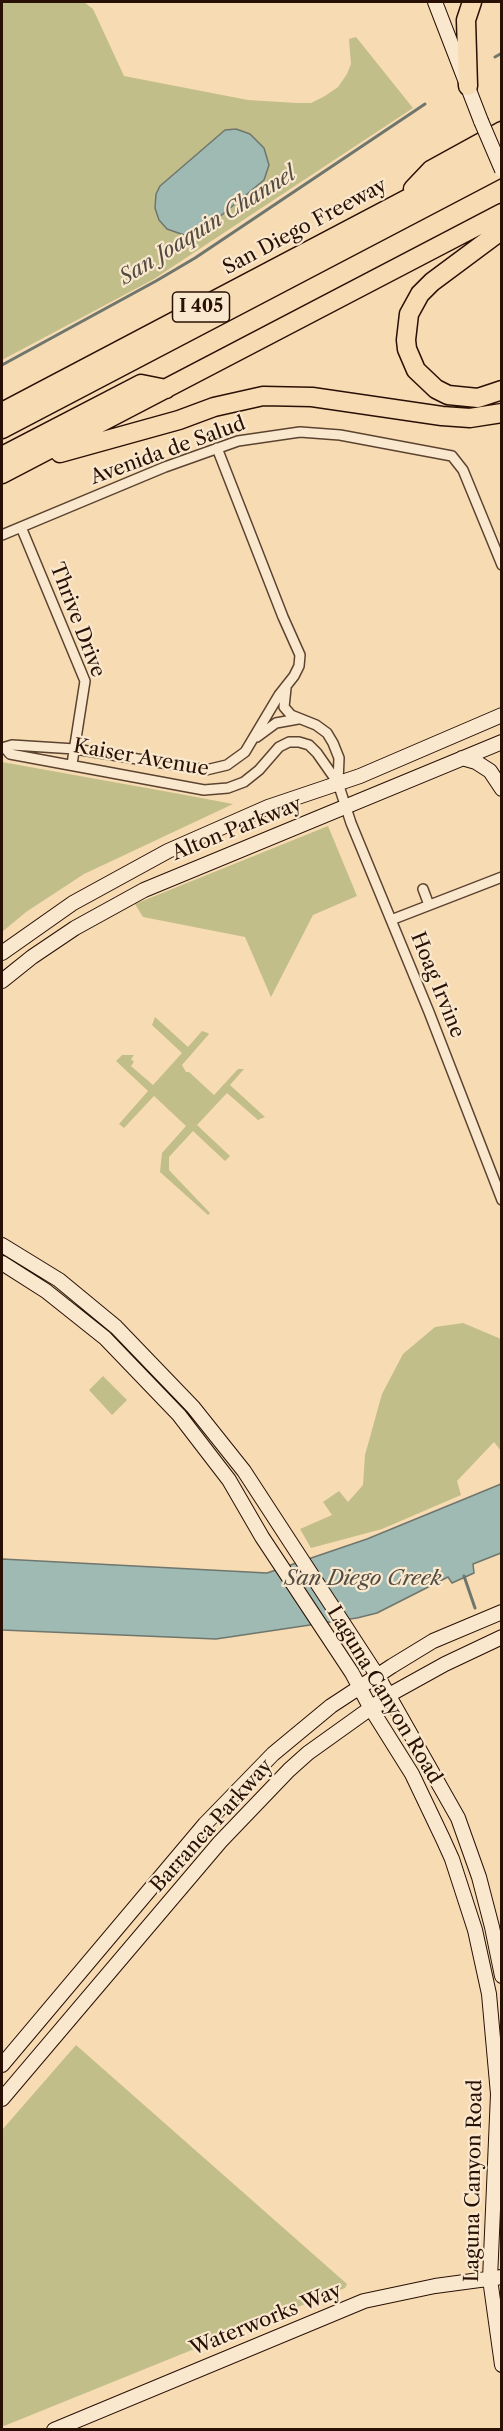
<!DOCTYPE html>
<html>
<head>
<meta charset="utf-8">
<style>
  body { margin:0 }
  #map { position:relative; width:503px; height:2431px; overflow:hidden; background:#f7dbb3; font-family:"Libre Caslon Text",serif }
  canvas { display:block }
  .frame { position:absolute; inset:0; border:3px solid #291005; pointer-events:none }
</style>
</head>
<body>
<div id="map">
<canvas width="503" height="2431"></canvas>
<div class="frame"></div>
</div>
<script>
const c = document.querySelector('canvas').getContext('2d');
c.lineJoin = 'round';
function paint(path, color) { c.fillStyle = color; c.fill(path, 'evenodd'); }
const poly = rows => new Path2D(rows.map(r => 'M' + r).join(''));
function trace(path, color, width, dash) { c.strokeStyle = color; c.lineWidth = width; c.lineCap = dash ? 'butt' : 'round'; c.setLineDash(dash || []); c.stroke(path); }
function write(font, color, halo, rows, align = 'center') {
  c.font = font + ' "Libre Caslon Text",serif'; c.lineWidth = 4.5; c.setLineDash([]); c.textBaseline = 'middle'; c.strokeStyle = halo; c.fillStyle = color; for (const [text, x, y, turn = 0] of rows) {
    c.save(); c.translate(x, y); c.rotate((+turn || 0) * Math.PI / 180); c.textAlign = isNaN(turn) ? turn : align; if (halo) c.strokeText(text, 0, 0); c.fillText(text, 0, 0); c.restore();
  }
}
const green = poly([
  [2,2,84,2,93,9,124,76,248,100,297,103,311,103,325,96,338,87,347,74,351,64,349,39,356,37,413,108,154,279,2,360],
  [2,762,180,794,233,804,84,874,26,912,2,932],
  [328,826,357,896,313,915,271,997,245,937,143,917,135,904],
  [155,1017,188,1047,202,1031,208,1033,209,1034,182,1065,186,1072,189,1072,214,1095,238,1069,244,1069,230,1085,265,1117,258,1120,227,1093,197,1125,230,1156,225,1161,193,1131,169,1157,169,1170,210,1213,208,1215,160,1172,162,1153,186,1126,154,1096,124,1128,119,1124,148,1091,116,1061,122,1055,134,1055,131,1059,134,1062,131,1066,153,1085,182,1053,152,1025],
  [463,1323,501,1339,501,1451,494,1442,457,1481,461,1495,382,1529,311,1548,300,1529,332,1515,323,1502,339,1491,348,1502,363,1485,365,1455,382,1394,403,1354,435,1327],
  [103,1376,127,1400,112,1415,89,1390],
  [76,2045,347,2284,345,2288,4,2426,2,2425,2,2130]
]);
const water = poly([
  [236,129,250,134,264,148,269,165,264,180,200,233,191,236,184,235,167,229,159,220,155,208,156,194,160,186,225,130,236,129],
  [501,1484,501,1553,473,1564,474,1573,452,1583,448,1577,377,1613,357,1618,216,1639,2,1630,2,1559,267,1573,367,1539,501,1484]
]);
const stream = poly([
  [495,57,502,53],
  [2,365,156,281,195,258,425,104],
  [464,1576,475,1608]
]);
const street = poly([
  [21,527,85,681,72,764],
  [2,535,165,467,238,441,300,432,340,435,452,456,463,470,502,565],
  [286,688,284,707,291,715,316,725,327,733,333,743,339,758,338,783,351,823,429,1012,502,1200],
  [257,737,276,723,298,719],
  [2,748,12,745,75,749,206,770,227,765,245,752,279,695,294,676,299,666,300,655,283,617,217,448],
  [5,748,10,754,204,790,228,788,244,782,259,770,279,747,289,742,299,742,309,745,317,753,338,783],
  [423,889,429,905],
  [391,920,502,877]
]);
const secondary = poly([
  [435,2,481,121],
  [462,758,476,762,490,771,502,789],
  [2,953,73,903,168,851,268,807,360,776,502,715],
  [2,981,32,957,75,928,144,890,502,742],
  [2,1245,59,1280,116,1327,193,1407,244,1471,377,1675,458,1818,479,1877,492,1927,502,1976],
  [2,1263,46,1291,105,1338,179,1415,229,1480,262,1537,352,1673,370,1707,412,1774,443,1839,452,1859,475,1930,489,1994,498,2094,490,2279,502,2365],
  [2,2065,205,1824,273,1754,331,1706,392,1666,433,1641,502,1612],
  [2,2099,220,1842,289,1770,308,1753,389,1695,445,1664,502,1637],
  [54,2430,364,2301,435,2286,502,2277]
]);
const highway = poly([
  [468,86,466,20,472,2],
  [413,189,431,170,502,131],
  [502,230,432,282,420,294,409,314,406,340,407,349,416,370,436,389,448,395,478,398,502,390],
  [2,412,502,149],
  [2,429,502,167],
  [60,453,179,420,214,407,263,396,312,397,442,416,470,418,502,413],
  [2,456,141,384,166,389],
  [2,474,502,213]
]);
const secondaryBridge = poly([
  [481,121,502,170]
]);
const shields = [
  [201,307,57]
];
const shieldNames = [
  ["I 405",201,307]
];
const streetNames = [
  ["San Diego Freeway",305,227,-28],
  ["Avenida de Salud",168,451,-20],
  ["Thrive Drive",77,620,69],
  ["Kaiser Avenue",141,758,10],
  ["Alton Parkway",237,829,-22],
  ["Hoag Irvine",437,985,68],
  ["Laguna Canyon Road",384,1695,59],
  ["Barranca Parkway",212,1826,-48],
  ["Laguna Canyon Road",474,2181,-89],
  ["Waterworks Way",266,2320,-22]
];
const waterNames = [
  ["San Joaquin Channel",208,226,-32],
  ["San Diego Creek",363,1579]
];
paint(green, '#c2be89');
paint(water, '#9ebab2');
trace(water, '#6f766d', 1.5);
trace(stream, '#6f766d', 3);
trace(street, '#5c4330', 12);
trace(secondary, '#291005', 16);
trace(highway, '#291005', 21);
trace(street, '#fae8ce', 9);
trace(secondary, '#fae8ce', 14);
trace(highway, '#f7dbb3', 18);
trace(secondaryBridge, '#291005', 16, []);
trace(secondaryBridge, '#fae8ce', 14);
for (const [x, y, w] of shields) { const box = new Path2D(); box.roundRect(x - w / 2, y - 15, w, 30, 4.5); c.fillStyle = '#fae8ce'; c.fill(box); trace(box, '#291005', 1.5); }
write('bold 18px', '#291005', null, shieldNames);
write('20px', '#291005', '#fae8ce', streetNames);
write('italic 21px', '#524c42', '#fae8ce', waterNames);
</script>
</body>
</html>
